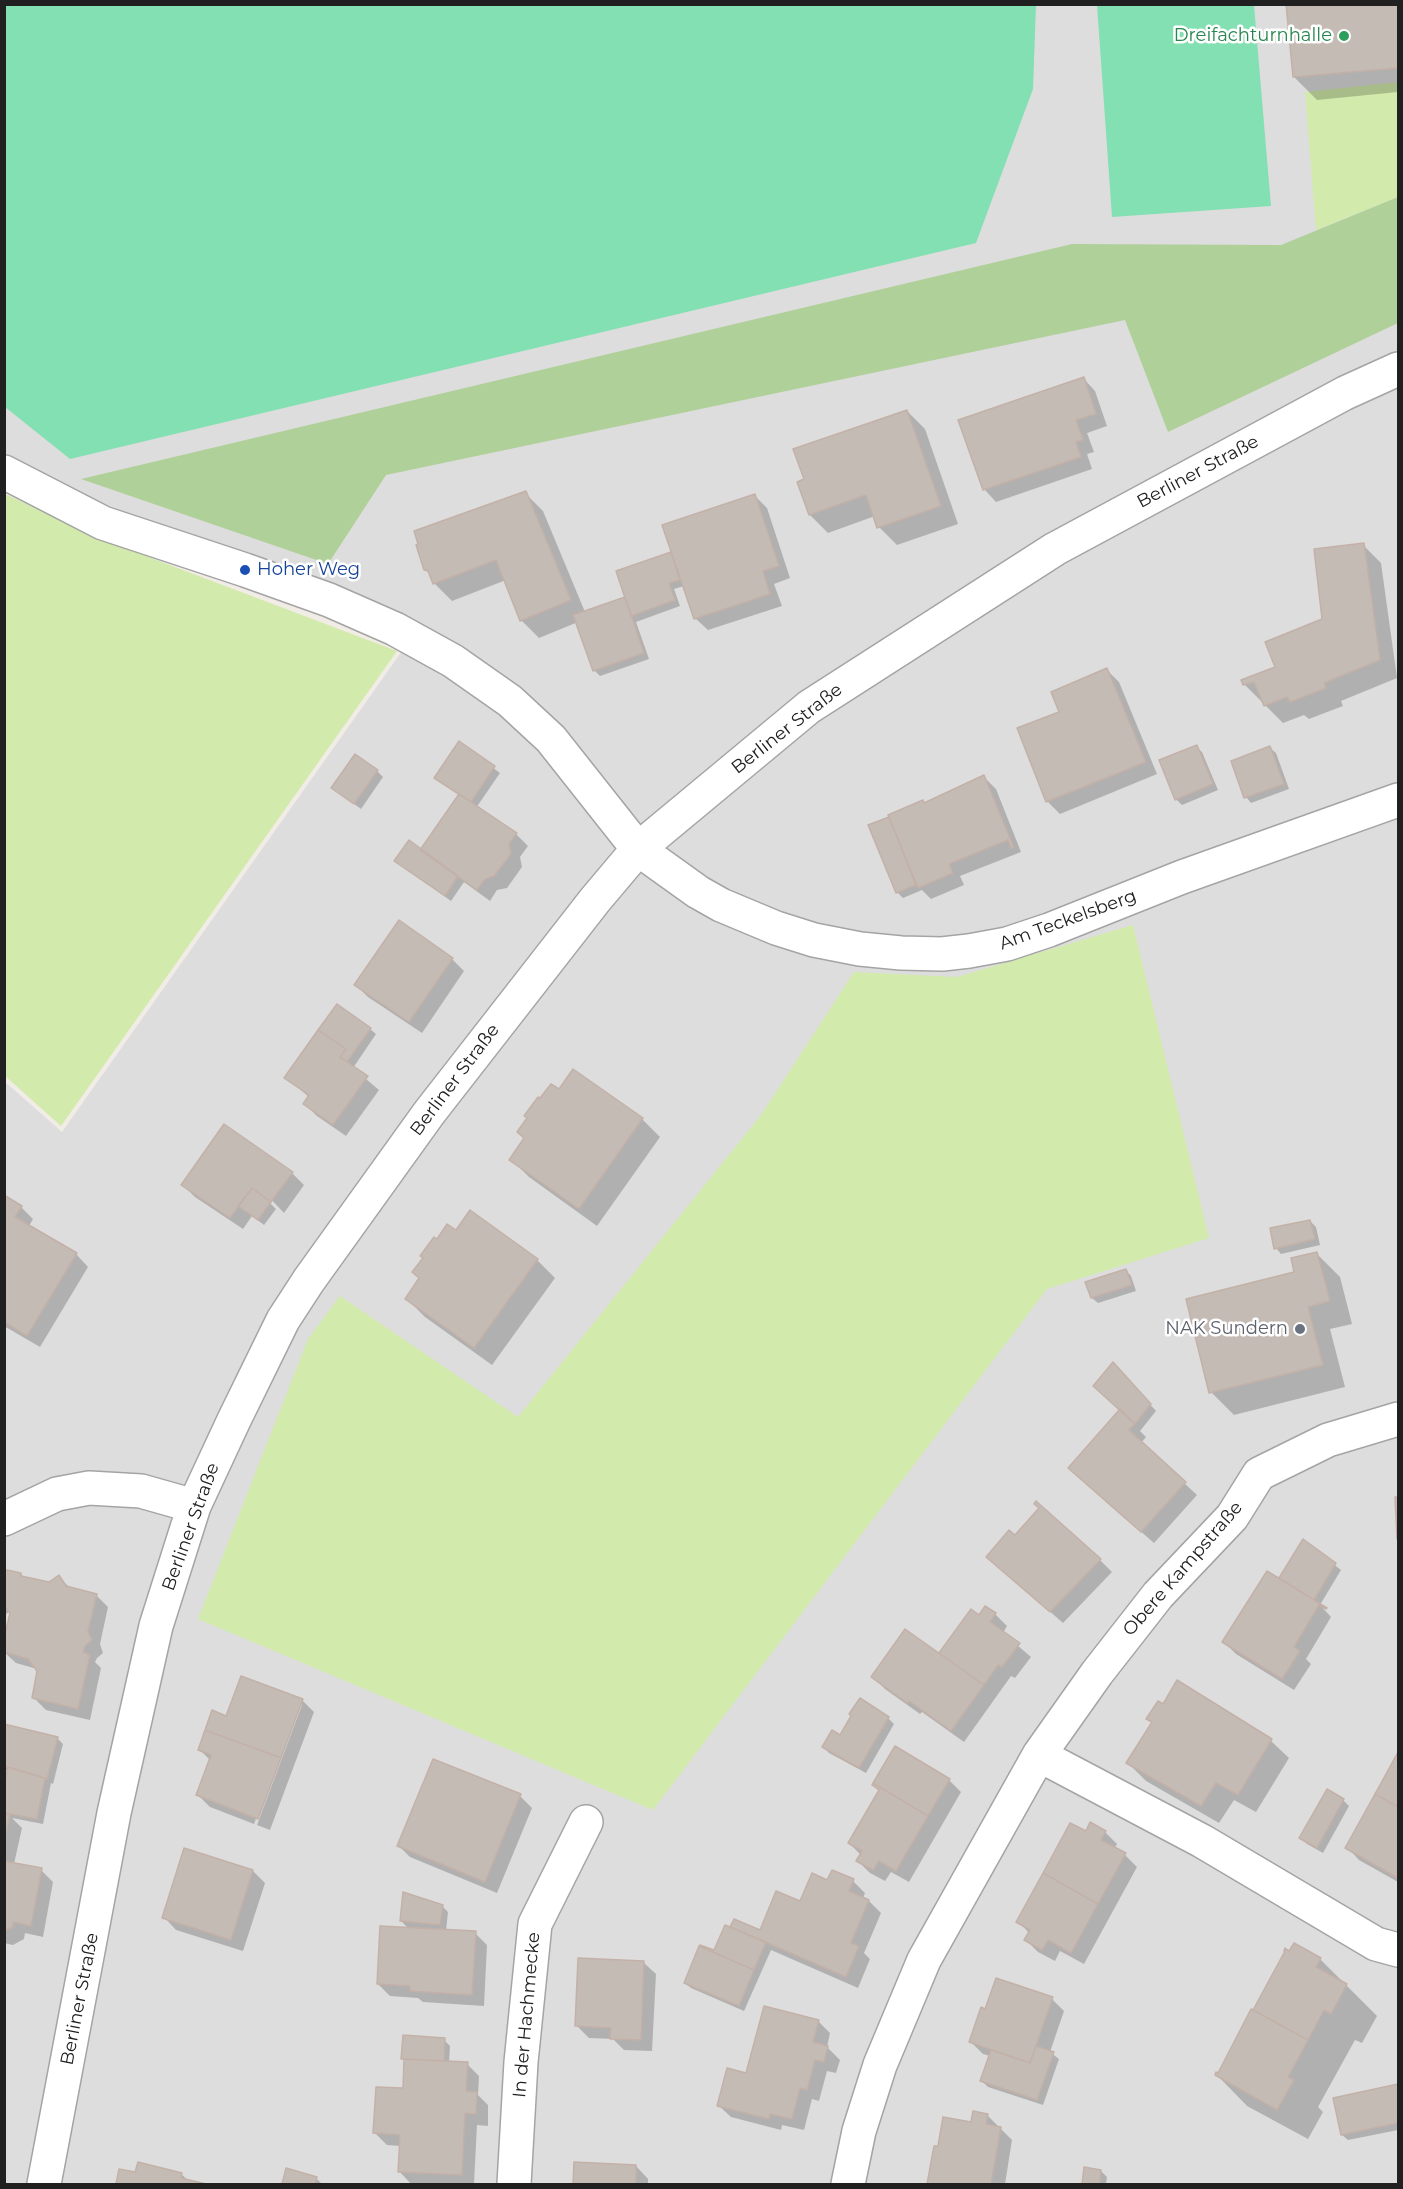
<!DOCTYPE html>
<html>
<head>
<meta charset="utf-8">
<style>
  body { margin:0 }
  #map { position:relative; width:1403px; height:2189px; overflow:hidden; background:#f1ece6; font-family:Montserrat,sans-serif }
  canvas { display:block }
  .frame { position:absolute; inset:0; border:6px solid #202020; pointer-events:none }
</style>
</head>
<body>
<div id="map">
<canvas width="1403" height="2189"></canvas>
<div class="frame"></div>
</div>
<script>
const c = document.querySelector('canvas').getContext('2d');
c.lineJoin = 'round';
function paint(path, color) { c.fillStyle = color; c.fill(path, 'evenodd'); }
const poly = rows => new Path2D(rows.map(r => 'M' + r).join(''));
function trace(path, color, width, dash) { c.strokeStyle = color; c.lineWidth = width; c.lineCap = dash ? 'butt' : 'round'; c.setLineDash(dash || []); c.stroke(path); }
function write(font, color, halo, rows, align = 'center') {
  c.font = font + ' Montserrat,sans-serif'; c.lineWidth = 5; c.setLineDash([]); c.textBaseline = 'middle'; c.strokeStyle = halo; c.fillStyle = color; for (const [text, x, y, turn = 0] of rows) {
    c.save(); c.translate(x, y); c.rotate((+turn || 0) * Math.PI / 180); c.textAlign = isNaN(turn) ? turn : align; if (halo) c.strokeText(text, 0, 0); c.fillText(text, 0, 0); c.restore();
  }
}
const residential = poly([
  [5,5,1398,5,1398,2184,5,2184,4,1081,62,1132,419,627,97,501,5,454]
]);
const grass = poly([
  [1398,82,1398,197,1316,230,1305,92],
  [5,494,101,539,397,651,61,1126,5,1076],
  [1133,925,1209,1238,1047,1289,653,1810,198,1619,308,1339,340,1296,518,1417,761,1115,854,972,957,977]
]);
const forest = poly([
  [1398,197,1398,323,1168,432,1125,320,386,475,328,564,81,479,1072,244,1281,245]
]);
const pitch = poly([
  [4,5,1036,4,1036,5,1033,89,976,243,70,459,5,407],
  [1097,5,1254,5,1271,206,1112,217]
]);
const shadow = poly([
  [1288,4,1398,4,1398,92,1317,100,1294,77],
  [1083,378,1095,391,1107,426,1087,433,1094,452,1087,454,1092,469,996,502,984,489],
  [907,411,925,429,958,524,897,545,879,527,875,516,828,533,810,515],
  [525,493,543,511,585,612,627,598,671,554,675,559,755,496,767,508,790,578,774,584,782,606,708,630,695,618,684,586,674,589,680,606,636,622,649,659,600,676,594,670,578,622,539,638,521,620,506,580,452,601,434,583,431,574,425,569],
  [1363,545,1381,563,1397,678,1341,701,1343,706,1309,719,1304,715,1283,723,1244,684,1277,668,1324,620],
  [1107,670,1119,682,1157,774,1060,814,1048,802,1019,729,1061,712],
  [460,743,500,773,476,808,516,834,528,846,520,857,522,867,507,888,497,890,490,901,464,882,451,901,396,861,421,850,460,795,436,778],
  [1196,747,1202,752,1218,790,1182,805,1176,799],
  [1270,748,1276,753,1289,789,1251,803,1246,797],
  [377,771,383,777,361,809,333,788],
  [984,777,996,789,1021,852,960,876,964,885,931,899,922,890,903,898,897,892,870,826],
  [452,959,464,971,422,1033,368,997,356,985],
  [370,1029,376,1034,353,1068,379,1090,346,1136,317,1116,305,1104,310,1098,286,1077],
  [574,1071,642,1119,660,1137,597,1226,529,1177,511,1159],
  [292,1173,304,1185,284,1213,267,1195,265,1198,276,1209,264,1225,252,1216,243,1229,195,1197,183,1185],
  [4,1197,21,1207,33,1219,29,1226,76,1254,88,1267,40,1347,4,1326],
  [1310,1221,1316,1227,1320,1245,1281,1254,1276,1248],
  [456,1232,537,1260,555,1278,492,1365,425,1317,407,1299,420,1279,424,1258,437,1241],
  [1317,1254,1340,1277,1352,1324,1330,1329,1345,1387,1234,1415,1211,1392],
  [1126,1270,1131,1276,1136,1291,1098,1303,1092,1298],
  [1119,1370,1156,1411,1140,1431,1146,1437,1141,1443,1197,1495,1154,1543,1082,1480,1121,1410],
  [1397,1499,1398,1499,1398,1539],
  [1015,1538,1100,1560,1112,1572,1063,1623,988,1557],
  [1303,1541,1341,1570,1320,1605,1331,1617,1306,1659,1311,1664,1294,1690,1236,1654,1224,1642,1285,1582,1280,1578],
  [4,1574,21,1574,25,1579,49,1584,59,1577,71,1589,96,1595,108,1607,100,1644,103,1653,97,1658,95,1662,101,1668,90,1720,46,1710,33,1697,37,1669,16,1663,4,1652,11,1611,4,1615],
  [971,1611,980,1617,995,1614,1007,1626,1003,1633,1031,1657,1015,1678,1011,1676,964,1742,922,1712,920,1714,885,1689,873,1677,940,1655],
  [1177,1682,1271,1741,1289,1758,1256,1812,1234,1800,1219,1823,1146,1781,1128,1763,1153,1723,1148,1719,1163,1706],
  [302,1700,314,1712,270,1830,257,1825,302,1705,299,1705,254,1824,210,1807,198,1795,211,1761,199,1749,227,1717],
  [888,1718,894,1724,866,1773,829,1753,824,1747,841,1737],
  [4,1727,57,1738,63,1744,53,1784,51,1783,43,1824,12,1818,22,1828,14,1864,41,1870,53,1882,43,1937,25,1933,24,1939,13,1945,4,1943,4,1815,9,1771,4,1770],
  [1398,1755,1398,1882,1359,1860,1347,1847],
  [949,1780,961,1792,909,1882,891,1872,885,1881,870,1873,858,1861,861,1855,849,1843,880,1791,873,1785],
  [520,1796,532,1808,497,1893,410,1857,398,1845],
  [1343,1800,1349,1806,1323,1853,1307,1844,1301,1838],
  [1105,1832,1117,1844,1114,1849,1125,1855,1137,1867,1084,1964,1060,1951,1055,1961,1038,1952,1026,1940,1030,1934,1018,1921,1086,1833],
  [253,1871,265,1883,243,1951,176,1930,164,1917],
  [853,1881,865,1893,863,1898,869,1901,881,1913,864,1953,870,1959,858,1988,771,1950,744,2011,691,1988,685,1983,737,1932,732,1927,761,1932,828,1882],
  [442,1906,448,1912,446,1931,475,1933,487,1945,484,2006,423,2002,418,1998,390,1996,378,1984,409,1929,401,1921],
  [1287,1951,1320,1959,1377,2016,1362,2043,1355,2040,1318,2107,1323,2112,1308,2139,1247,2106,1217,2075,1219,2075],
  [643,1962,656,1974,652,2051,624,2050,613,2039,589,2038,577,2026],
  [1052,1999,1064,2011,1050,2052,1059,2059,1043,2105,988,2087,982,2081,990,2056,983,2054,971,2042,986,2010],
  [818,2021,830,2033,827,2047,840,2060,836,2073,827,2071,819,2101,812,2099,804,2130,782,2125,781,2130,731,2117,718,2105,747,2075],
  [444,2040,450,2046,449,2063,467,2064,479,2076,478,2095,488,2105,488,2126,477,2125,474,2184,411,2184,399,2171,400,2146,387,2145,375,2133,404,2089,406,2061,403,2058],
  [1398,2085,1398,2130,1348,2140,1342,2135,1334,2099],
  [987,2115,1012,2140,1005,2184,929,2184,935,2147,939,2148,972,2123],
  [575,2164,636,2166,648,2179,648,2184,574,2184],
  [121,2170,136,2174,181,2174,189,2181,201,2184,117,2184],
  [287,2170,316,2178,322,2184,283,2184],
  [1101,2171,1107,2177,1106,2184,1083,2184]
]);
const building = poly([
  [1286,4,1398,4,1398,68,1293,77,1286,4],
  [1084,377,1096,414,1076,420,1083,440,1076,442,1081,457,983,490,958,420,1084,377],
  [907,410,941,506,877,528,866,495,809,515,797,482,804,479,793,449,907,410],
  [526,491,571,600,520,621,496,560,433,584,428,571,424,570,416,545,418,544,414,531,526,491],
  [755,494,779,566,763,571,770,594,694,619,662,525,755,494],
  [1364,543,1380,660,1324,683,1326,688,1290,702,1287,697,1264,706,1254,682,1243,685,1241,680,1275,667,1265,642,1322,619,1314,549,1364,543],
  [671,552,680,580,669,583,675,600,631,616,616,571,671,552],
  [625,597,644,653,593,671,573,615,625,597],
  [1107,668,1146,762,1046,802,1017,728,1059,712,1051,692,1107,668],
  [459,741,495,766,471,802,434,778,459,741],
  [1197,745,1213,784,1175,800,1159,760,1197,745],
  [1270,746,1284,784,1244,798,1231,761,1270,746],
  [355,754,378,770,354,804,331,788,355,754],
  [984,775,1014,848,1011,848,1008,840,949,864,953,873,918,888,888,815,923,800,924,803,984,775],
  [459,794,517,833,509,844,511,854,494,876,485,879,477,890,420,850,459,794],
  [889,817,916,885,896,893,868,825,889,817],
  [409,840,458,876,445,896,394,861,409,840],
  [399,920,453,958,409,1022,354,985,399,920],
  [337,1004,371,1028,347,1062,340,1057,346,1049,318,1030,337,1004],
  [318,1030,346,1049,340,1057,368,1076,333,1125,303,1104,309,1095,284,1078,318,1030],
  [573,1069,643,1118,579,1209,509,1160,524,1138,517,1132,527,1118,524,1116,538,1097,540,1098,551,1084,559,1089,573,1069],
  [224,1124,293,1172,271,1202,252,1188,230,1218,181,1185,224,1124],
  [252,1188,271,1202,258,1220,238,1206,252,1188],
  [4,1195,22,1206,15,1217,77,1253,27,1336,4,1322,4,1195],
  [470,1210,538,1259,474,1348,405,1299,419,1278,412,1272,423,1258,420,1256,434,1237,437,1239,447,1224,456,1230,470,1210],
  [1310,1220,1315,1239,1274,1249,1270,1228,1310,1220],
  [1317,1252,1330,1301,1308,1307,1323,1365,1209,1393,1186,1299,1294,1272,1291,1258,1317,1252],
  [1126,1269,1132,1285,1091,1298,1085,1282,1126,1269],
  [1113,1362,1151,1404,1135,1424,1093,1386,1113,1362],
  [1120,1409,1135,1424,1129,1430,1186,1482,1141,1532,1068,1468,1120,1409],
  [1395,1497,1398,1497,1398,1539,1397,1539,1395,1497],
  [1036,1501,1101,1559,1050,1612,986,1557,1009,1530,1015,1535,1039,1508,1034,1504,1036,1501],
  [1303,1539,1336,1563,1314,1600,1279,1578,1303,1539],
  [7,1570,21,1573,21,1576,49,1582,59,1575,66,1586,97,1594,88,1631,92,1640,85,1646,83,1652,90,1655,78,1709,32,1698,37,1671,28,1659,4,1652,4,1638,10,1613,4,1605,4,1572,7,1570],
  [1267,1571,1327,1608,1326,1609,1319,1605,1294,1647,1300,1651,1282,1679,1222,1642,1267,1571],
  [985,1606,996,1613,990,1622,1020,1643,1002,1667,998,1665,984,1685,939,1653,971,1609,979,1615,985,1606],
  [905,1629,984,1685,951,1731,909,1701,907,1703,871,1677,905,1629],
  [241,1676,303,1699,281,1758,205,1730,212,1710,226,1716,241,1676],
  [1177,1680,1272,1739,1238,1795,1216,1783,1201,1806,1126,1763,1152,1722,1146,1719,1158,1701,1163,1704,1177,1680],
  [860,1698,889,1717,859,1768,822,1747,832,1730,840,1735,851,1716,849,1714,860,1698],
  [4,1724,58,1737,47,1779,4,1766,4,1724],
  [205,1730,281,1758,258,1819,196,1795,211,1755,198,1750,205,1730],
  [895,1746,950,1779,928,1816,873,1783,895,1746],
  [1398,1752,1398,1807,1375,1794,1398,1752],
  [433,1759,521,1794,485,1882,397,1846,433,1759],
  [8,1767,45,1778,37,1819,4,1813,4,1787,8,1767],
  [873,1783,928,1816,896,1871,879,1861,873,1870,856,1861,862,1851,848,1843,879,1790,872,1785,873,1783],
  [1327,1789,1344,1799,1317,1848,1299,1838,1327,1789],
  [1375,1794,1398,1807,1398,1878,1345,1848,1375,1794],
  [4,1813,10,1814,4,1843,4,1813],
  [1090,1822,1106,1831,1101,1840,1126,1853,1098,1904,1043,1873,1070,1823,1086,1831,1090,1822],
  [184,1848,253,1870,231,1940,162,1918,184,1848],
  [4,1861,42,1868,31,1926,13,1922,13,1927,4,1931,4,1861],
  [832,1870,854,1879,849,1891,869,1900,851,1943,859,1946,846,1977,730,1927,734,1919,760,1930,776,1891,800,1901,812,1873,827,1880,832,1870],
  [1043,1873,1098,1904,1071,1953,1048,1940,1042,1950,1024,1940,1030,1930,1016,1922,1043,1873],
  [403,1892,443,1905,440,1925,400,1921,403,1892],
  [725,1925,766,1942,754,1970,699,1946,700,1945,714,1950,725,1925],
  [380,1926,476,1931,472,1995,410,1991,410,1986,377,1984,380,1926],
  [1294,1943,1321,1958,1316,1967,1347,1984,1331,2014,1324,2010,1308,2040,1253,2010,1285,1951,1284,1951,1285,1948,1289,1951,1294,1943],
  [699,1946,754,1970,739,2006,684,1983,699,1946],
  [578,1958,644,1961,641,2040,610,2039,611,2028,575,2026,578,1958],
  [996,1978,1053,1997,1030,2063,969,2042,981,2007,985,2009,996,1978],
  [764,2006,819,2020,813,2042,828,2046,824,2062,815,2060,807,2090,800,2088,792,2119,770,2114,769,2119,717,2106,727,2068,746,2073,764,2006],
  [1251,2009,1308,2040,1288,2077,1294,2080,1277,2110,1215,2075,1216,2072,1218,2073,1251,2009],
  [403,2035,445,2038,444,2061,401,2059,403,2035],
  [1036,2046,1054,2052,1037,2100,980,2081,991,2050,1030,2063,1036,2046],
  [404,2059,468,2062,466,2091,477,2092,476,2114,465,2113,462,2175,398,2172,400,2135,373,2133,376,2087,403,2088,404,2059],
  [1398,2084,1398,2123,1341,2135,1333,2098,1398,2084],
  [973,2111,988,2114,986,2124,1001,2127,991,2184,927,2184,934,2146,938,2146,943,2117,971,2122,973,2111],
  [138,2162,182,2173,181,2178,206,2184,116,2184,119,2169,135,2172,138,2162],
  [574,2162,636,2165,636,2184,573,2184,574,2162],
  [1084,2167,1101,2170,1100,2184,1082,2184,1084,2167],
  [286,2168,317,2177,315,2184,282,2184,286,2168]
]);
const street = poly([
  [4,472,103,523,245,570,329,600,395,629,453,661,510,701,551,739,638,849,698,892,721,905,776,928,814,940,860,949,901,953,942,954,969,951,1007,944,1049,930,1182,877,1398,800],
  [4,1519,57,1494,89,1488,141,1491,194,1506],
  [1039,1755,1202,1841,1376,1944,1398,1950],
  [44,2184,114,1813,156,1626,194,1506,234,1420,283,1320,309,1280,429,1113,595,900,638,849,809,707,1055,549,1345,393,1398,369],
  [514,2184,521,2062,535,1924,586,1822],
  [848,2184,859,2131,880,2065,924,1960,1039,1755,1097,1673,1158,1595,1232,1517,1259,1474,1328,1440,1398,1419]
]);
const markers = [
  [1344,36,6,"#2e9e5b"],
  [245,570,6,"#1a4fb4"],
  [1300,1329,6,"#6b7280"]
];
const leisureNames = [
  ["Dreifachturnhalle",1332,36]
];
const streetNames = [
  ["Berliner Straße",1198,472,-28],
  ["Berliner Straße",787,729,-38],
  ["Am Teckelsberg",1068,920,-20],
  ["Berliner Straße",455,1080,-53],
  ["Berliner Straße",191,1527,-70],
  ["Obere Kampstraße",1183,1569,-49],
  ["Berliner Straße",80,1999,-79],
  ["In der Hachmecke",527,2015,-85]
];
const transitNames = [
  ["Hoher Weg",257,570]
];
const worshipNames = [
  ["NAK Sundern",1288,1329]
];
paint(residential, '#dedddd');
paint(grass, '#d2ebac');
paint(forest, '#b0d09a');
paint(pitch, '#83e0b2');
paint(shadow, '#0003');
paint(building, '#c5bbb5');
trace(building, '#c3b1a8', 1.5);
trace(street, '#a4a4a4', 36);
trace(street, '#fff', 33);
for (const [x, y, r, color] of markers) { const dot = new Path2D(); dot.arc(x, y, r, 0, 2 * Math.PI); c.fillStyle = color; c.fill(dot); trace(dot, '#fff', 2); }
write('18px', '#27864d', '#fff', leisureNames, 'right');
write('18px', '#202020', '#fff', streetNames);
write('18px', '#164399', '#fff', transitNames, 'left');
write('18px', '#5b616d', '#fff', worshipNames, 'right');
</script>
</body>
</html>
